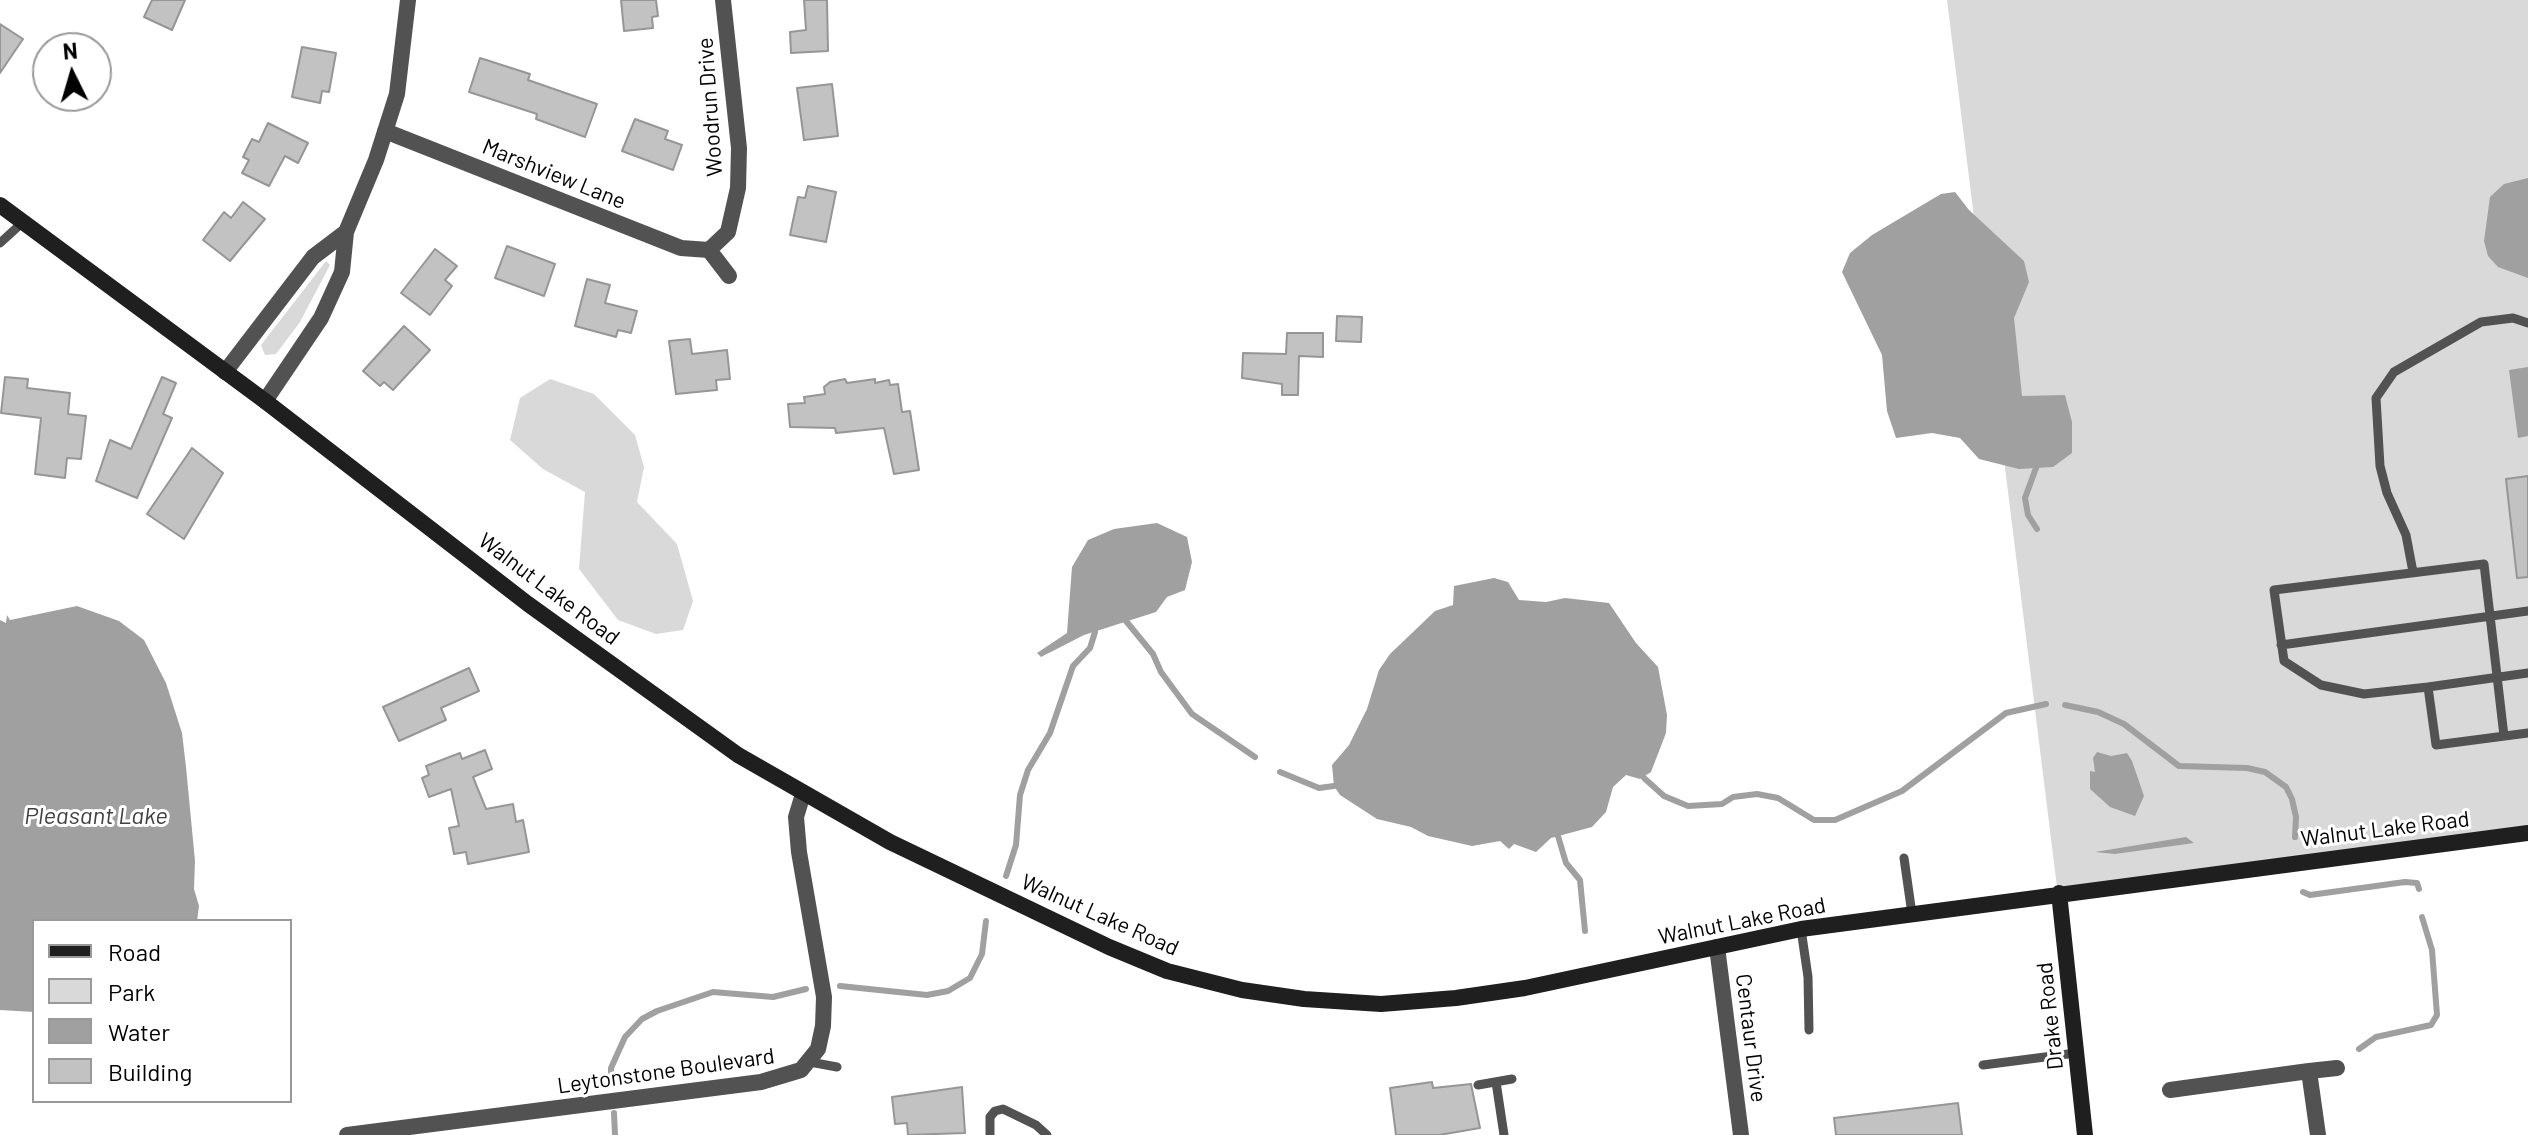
<!DOCTYPE html>
<html>
<head>
<meta charset="utf-8">
<style>
  body { margin:0 }
  #map { position:relative; width:2528px; height:1135px; overflow:hidden; background:#fff; font-family:Barlow,sans-serif }
  canvas { display:block }
  .legend { position:absolute; left:32px; top:919px; width:260px; height:184px; box-sizing:border-box; background:#fff; border:2px solid #999; margin:0; padding:10px 14px; list-style:none; font-size:24px; color:#000 }
  .legend li { display:flex; align-items:center; gap:16px; height:40px }
  .legend b { width:40px; border:2px solid #999 }
  .north { position:absolute; left:32px; top:32px; width:80px; height:80px; box-sizing:border-box; background:#fff; border:2px solid #999; border-radius:50%; rotate:355deg; font-size:22px; font-weight:700; line-height:32px; text-align:center; color:#000 }
  .north::after { content:''; display:block; margin:auto; width:28px; height:36px; background:#000; clip-path:polygon(50% 0,100% 100%,50% 72%,0 100%) }
</style>
</head>
<body>
<div id="map">
<canvas width="2528" height="1135"></canvas>
<ul class="legend">
<li><b style="height:10px;background:#1f1f1f"></b>Road</li>
<li><b style="height:22px;background:#d9d9d9"></b>Park</li>
<li><b style="height:22px;background:#a0a0a0"></b>Water</li>
<li><b style="height:22px;background:#c2c2c2"></b>Building</li>
</ul>
<div class="north">N</div>
</div>
<script>
const c = document.querySelector('canvas').getContext('2d');
c.lineJoin = 'round';
function paint(path, color) { c.fillStyle = color; c.fill(path, 'evenodd'); }
const poly = rows => new Path2D(rows.map(r => 'M' + r).join(''));
function trace(path, color, width, dash) { c.strokeStyle = color; c.lineWidth = width; c.lineCap = dash ? 'butt' : 'round'; c.setLineDash(dash || []); c.stroke(path); }
function write(font, color, halo, rows, align = 'center') {
  c.font = font + ' Barlow,sans-serif'; c.lineWidth = 6; c.setLineDash([]); c.textBaseline = 'middle'; c.strokeStyle = halo; c.fillStyle = color; for (const [text, x, y, turn = 0] of rows) {
    c.save(); c.translate(x, y); c.rotate((+turn || 0) * Math.PI / 180); c.textAlign = isNaN(turn) ? turn : align; if (halo) c.strokeText(text, 0, 0); c.fillText(text, 0, 0); c.restore();
  }
}
const green = poly([
  [1947,0,2528,0,2528,832,2058,895],
  [326,261,330,265,300,322,276,354,265,355,261,345],
  [550,379,594,394,635,435,644,467,637,502,677,544,693,601,683,630,656,634,618,620,579,569,585,492,543,469,510,440,520,398]
]);
const water = poly([
  [2528,178,2528,278,2498,267,2488,256,2484,241,2490,197,2504,184],
  [1955,192,1969,210,2024,261,2029,282,2014,318,2022,396,2065,395,2072,422,2072,453,2053,467,2019,469,1979,459,1960,438,1932,433,1896,438,1887,411,1882,355,1842,272,1850,253,1872,235,1941,194],
  [2528,367,2528,436,2518,438,2509,370],
  [1157,523,1187,537,1192,562,1185,590,1167,597,1156,612,1084,635,1041,657,1037,653,1067,633,1072,567,1088,540,1114,529],
  [1494,578,1508,582,1519,600,1546,602,1565,598,1609,603,1636,643,1658,667,1667,715,1666,733,1651,772,1640,779,1626,775,1613,787,1606,812,1592,827,1551,838,1536,852,1514,844,1509,849,1500,841,1472,846,1428,836,1411,827,1377,819,1340,795,1334,786,1332,765,1349,745,1367,709,1379,670,1390,654,1435,611,1453,605,1454,586],
  [77,606,119,621,144,640,166,683,182,733,186,767,195,861,194,889,199,906,197,921,34,921,34,1012,0,1010,0,620,6,623,7,615,10,620],
  [2097,752,2111,756,2127,753,2132,761,2144,796,2135,816,2110,807,2090,789,2090,771,2095,772,2093,758],
  [2186,837,2194,843,2115,854,2095,852]
]);
const stream = poly([
  [2036,468,2025,498,2028,515,2037,529],
  [1126,621,1153,654,1161,672,1192,714,1255,757],
  [2065,705,2098,712,2124,724,2179,766,2247,768,2265,772,2286,787,2292,799,2296,817,2295,837],
  [1280,772,1319,788,1334,786],
  [1644,778,1664,796,1688,806,1722,804,1733,797,1757,794,1778,798,1814,820,1835,820,1902,791,2006,713,2046,704],
  [1558,836,1566,863,1580,880,1585,931],
  [1006,876,1016,845,1020,795,1028,770,1050,733,1073,666,1090,648,1095,632],
  [2303,892,2310,895,2405,882,2417,883,2419,889],
  [840,986,927,995,948,991,970,978,982,954,986,921],
  [2359,1049,2376,1037,2431,1025,2437,1015,2432,950,2422,917],
  [611,1083,611,1068,625,1037,642,1019,657,1011,713,992,773,997,806,989],
  [614,1113,615,1135]
]);
const building = poly([
  [152,0,185,0,172,30,144,17,152,0],
  [621,0,656,0,658,16,652,17,653,28,624,31,621,0],
  [804,0,827,0,828,51,791,53,790,32,806,30,804,0],
  [0,24,23,39,0,73,0,24],
  [302,47,336,53,329,92,322,91,320,103,292,97,302,47],
  [480,58,530,74,528,80,597,104,585,137,536,119,537,114,469,92,480,58],
  [832,84,838,136,804,140,797,88,832,84],
  [635,119,668,131,665,139,682,145,673,170,622,151,635,119],
  [268,123,308,143,298,163,285,156,269,186,242,173,249,160,243,157,252,139,259,142,268,123],
  [808,186,836,192,826,242,790,235,798,197,805,198,808,186],
  [243,202,265,219,230,261,203,240,224,212,231,218,243,202],
  [507,246,555,264,544,296,495,278,507,246],
  [435,249,457,266,445,280,452,286,430,315,401,293,435,249],
  [587,279,610,285,605,303,637,311,631,333,618,330,616,337,575,326,587,279],
  [1337,316,1362,317,1361,342,1336,341,1337,316],
  [404,326,430,350,393,390,384,382,380,386,363,371,404,326],
  [1287,333,1323,333,1323,357,1299,356,1298,395,1282,395,1282,384,1242,378,1243,353,1286,354,1287,333],
  [690,339,692,354,727,350,730,379,716,380,717,390,676,394,669,341,690,339],
  [5,377,28,379,27,388,70,393,68,414,86,416,81,459,67,458,65,478,35,474,41,418,1,413,5,377],
  [162,377,176,383,163,414,172,418,137,498,96,481,110,440,131,449,162,377],
  [845,379,847,383,875,379,875,383,889,380,890,385,898,384,902,412,910,411,919,470,894,474,884,428,836,433,835,428,790,427,788,404,805,403,804,397,825,394,824,387,830,382,845,379],
  [192,448,223,473,184,539,147,514,192,448],
  [2528,476,2528,577,2517,578,2506,479,2528,476],
  [469,668,479,691,441,708,446,720,399,741,383,707,469,668],
  [485,750,492,769,473,777,486,809,513,804,516,822,523,820,529,852,468,864,466,852,454,854,449,828,459,826,451,789,429,797,422,778,429,775,426,766,460,753,462,759,485,750],
  [1432,1082,1433,1088,1471,1084,1480,1128,1439,1135,1396,1135,1390,1088,1432,1082],
  [962,1087,965,1133,908,1135,907,1123,895,1124,892,1097,962,1087],
  [1958,1103,1962,1135,1836,1135,1834,1118,1958,1103]
]);
const lane = poly([
  [0,243,23,222],
  [2413,572,2406,535,2387,493,2380,466,2376,398,2394,372,2481,322,2513,318,2528,323],
  [2281,645,2528,611],
  [2528,673,2428,687,2436,745,2528,733],
  [2428,687,2364,694,2321,685,2284,661,2274,590,2484,564,2504,736],
  [1904,858,1912,914],
  [1801,929,1808,977,1809,1030],
  [810,1062,837,1067],
  [1983,1065,2076,1053],
  [1496,1082,1504,1135],
  [1478,1085,1512,1079],
  [990,1135,990,1117,995,1111,1003,1109,1036,1125,1047,1135]
]);
const street = poly([
  [385,131,681,248,709,250],
  [709,250,728,232,738,188,739,148,723,0],
  [709,250,729,276],
  [225,372,313,257,346,232],
  [265,401,321,318,342,272,346,232,376,160,397,94,408,0],
  [1717,947,1741,1135],
  [2309,1071,2337,1068],
  [2170,1090,2309,1071,2318,1135],
  [347,1135,761,1082,801,1070,818,1049,823,1026,824,997,799,852,796,817,803,794]
]);
const secondary = poly([
  [0,205,265,401,528,604,738,755,890,842,1109,947,1167,971,1242,990,1304,999,1381,1004,1456,998,1525,988,1801,929,2528,833],
  [2059,893,2085,1135]
]);
const streetNames = [
  ["Woodrun Drive",710,107,-94],
  ["Marshview Lane",554,174,22],
  ["Walnut Lake Road",549,589,37],
  ["Walnut Lake Road",2385,829,-7],
  ["Walnut Lake Road",1100,915,24],
  ["Walnut Lake Road",1742,921,-11],
  ["Drake Road",2050,1016,-96],
  ["Centaur Drive",1751,1038,83],
  ["Leytonstone Boulevard",666,1071,-8]
];
const waterNames = [
  ["Pleasant Lake",96,816]
];
paint(green, '#d9d9d9');
paint(water, '#a0a0a0');
trace(stream, '#a0a0a0', 6);
paint(building, '#c2c2c2');
trace(building, '#969696', 2);
trace(lane, '#525252', 9);
trace(street, '#525252', 16);
trace(secondary, '#1f1f1f', 16);
write('22px', '#000', '#fff', streetNames);
write('italic 24px', '#414141', '#fff', waterNames);
</script>
</body>
</html>
